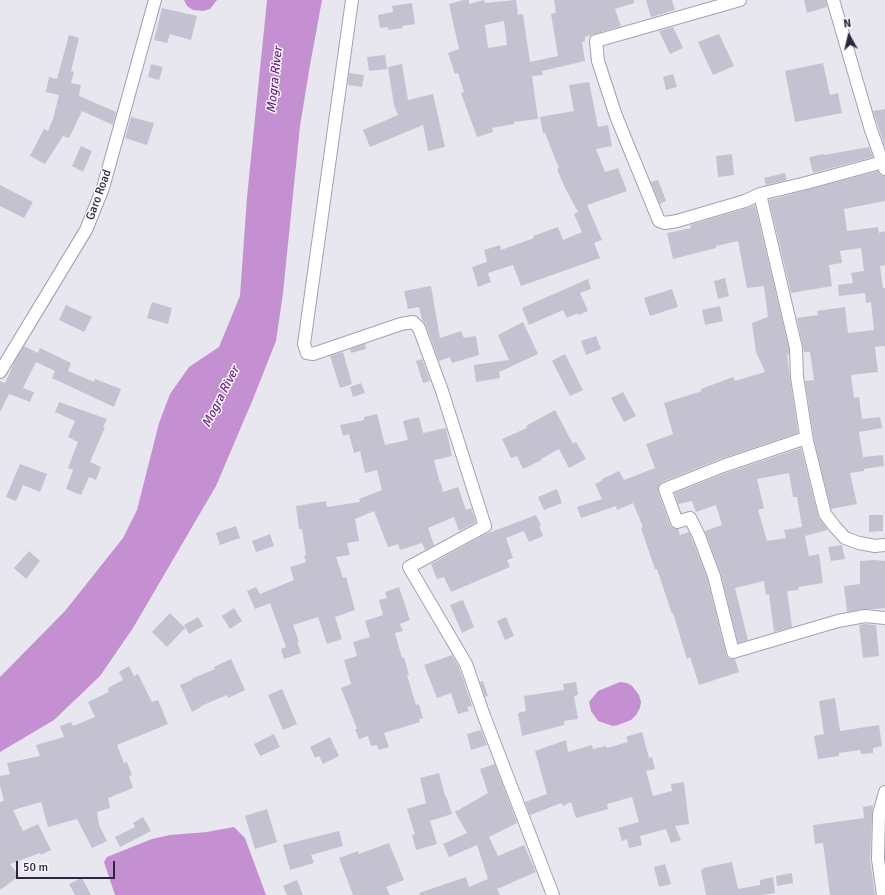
<!DOCTYPE html>
<html>
<head>
<meta charset="utf-8">
<style>
  body { margin:0 }
  #map { position:relative; width:885px; height:895px; overflow:hidden; background:#e8e6ef; font-family:Signika,sans-serif }
  canvas { display:block }
  .north { position:absolute; left:829px; top:16px; width:40px; height:40px; -webkit-text-stroke:3px #f8f7fb; paint-order:stroke; rotate:352deg; font-size:11px; font-weight:700; line-height:16px; text-align:center; color:#2f2541 }
  .north::after { content:''; display:block; margin:auto; width:14px; height:18px; background:#2f2541; clip-path:polygon(50% 0,100% 100%,50% 72%,0 100%) }
  .scale { position:absolute; left:16px; top:861px; width:99px; height:18px; box-sizing:border-box; border:2px solid #2f2541; border-top:0; padding-left:5px; font-size:12px; line-height:14px; white-space:nowrap; color:#2f2541; -webkit-text-stroke:3px #f8f7fb; paint-order:stroke }
</style>
</head>
<body>
<div id="map">
<canvas width="885" height="895"></canvas>
<div class="north">N</div>
<div class="scale">50 m</div>
</div>
<script>
const c = document.querySelector('canvas').getContext('2d');
c.lineJoin = 'round';
function paint(path, color) { c.fillStyle = color; c.fill(path, 'evenodd'); }
const poly = rows => new Path2D(rows.map(r => 'M' + r).join(''));
function trace(path, color, width, dash) { c.strokeStyle = color; c.lineWidth = width; c.lineCap = dash ? 'butt' : 'round'; c.setLineDash(dash || []); c.stroke(path); }
function write(font, color, halo, rows, align = 'center') {
  c.font = font + ' Signika,sans-serif'; c.lineWidth = 3; c.setLineDash([]); c.textBaseline = 'middle'; c.strokeStyle = halo; c.fillStyle = color; for (const [text, x, y, turn = 0] of rows) {
    c.save(); c.translate(x, y); c.rotate((+turn || 0) * Math.PI / 180); c.textAlign = isNaN(turn) ? turn : align; if (halo) c.strokeText(text, 0, 0); c.fillText(text, 0, 0); c.restore();
  }
}
const water = poly([
  [184,0,217,0,210,9,203,11,193,10,187,6],
  [267,0,322,0,310,65,300,126,283,293,276,341,253,399,216,486,133,628,100,676,54,720,0,752,0,677,65,611,123,538,137,510,159,423,170,394,189,367,219,347,240,296,247,197],
  [620,682,627,683,632,686,639,695,641,702,640,708,636,715,631,720,618,725,613,726,598,721,591,711,589,702,598,691],
  [234,827,245,838,266,895,115,895,104,862,107,857,152,839,170,835,207,832]
]);
const building = poly([
  [464,0,469,0,469,4,484,0,485,3,516,0,518,15,523,14,530,62,558,56,551,14,556,13,554,0,634,0,634,3,615,9,621,26,585,37,585,41,582,42,585,61,542,71,543,75,532,76,538,119,514,122,514,124,492,128,493,132,477,137,461,93,464,92,458,73,455,74,448,53,459,49,449,4],
  [504,21,507,45,488,48,485,25],
  [646,0,672,0,675,10,651,17],
  [804,0,826,0,827,7,807,13],
  [412,3,415,24,402,26,403,28,388,30,388,27,380,28,378,15,393,12,392,6],
  [162,8,197,16,191,40,170,34,167,43,154,40],
  [673,27,683,48,670,54,659,31],
  [719,34,734,66,713,75,698,42],
  [69,35,79,38,71,71,74,72,71,83,81,85,79,96,116,112,113,125,82,111,69,138,63,136,45,164,30,156,44,129,48,131,53,119,59,95,46,92,49,77,57,79],
  [385,55,387,69,369,71,367,57],
  [823,63,830,95,838,93,842,113,795,122,785,71],
  [151,64,163,67,159,80,148,77],
  [402,64,408,100,433,94,445,147,428,151,423,125,370,147,363,130,398,115,394,105,388,67],
  [349,73,364,75,362,87,348,85],
  [673,74,677,87,666,90,663,77],
  [589,82,598,127,608,125,612,146,596,149,605,172,618,168,627,191,587,205,602,240,594,243,600,258,521,286,513,265,488,273,491,282,478,287,472,267,487,262,484,250,500,245,501,250,534,238,533,236,558,227,563,240,582,232,574,214,578,212,565,188,557,169,559,168,545,133,543,133,540,117,574,111,569,85],
  [885,109,885,147,873,111],
  [131,117,154,123,147,145,125,138],
  [81,146,92,151,83,172,72,166],
  [869,147,873,157,813,173,809,157,824,154,824,155],
  [732,154,734,175,718,177,716,156],
  [878,171,880,175,885,176,885,201,844,209,847,231,878,227,879,233,885,231,885,265,880,266,883,288,885,288,885,346,875,347,878,372,851,375,854,398,859,397,862,419,880,417,882,428,859,432,863,457,883,455,884,466,864,469,864,471,850,473,857,504,831,509,814,440,805,381,814,380,810,352,804,352,797,318,818,315,817,311,845,307,848,333,874,330,871,302,866,303,865,293,839,296,838,285,853,283,851,273,864,271,861,248,840,251,842,263,829,265,832,286,791,293,769,200],
  [785,173,787,180,766,185,764,178],
  [658,180,666,201,660,204,651,182],
  [0,185,33,202,24,218,0,206],
  [755,205,789,349,789,354,787,355,790,378,798,433,720,459,662,482,658,487,658,492,670,525,672,528,678,529,680,535,689,532,692,539,707,578,726,654,728,658,735,659,739,672,699,685,690,657,687,659,673,613,672,614,657,569,655,569,641,528,643,527,633,503,617,510,616,506,581,518,577,507,602,499,595,484,603,480,602,479,619,471,624,480,655,468,646,444,673,434,664,403,702,391,701,389,733,377,735,381,765,372,756,352,752,323,768,317,764,286,747,288,738,241,716,246,716,248,673,259,667,233,691,228,690,225,747,208],
  [725,278,729,296,718,299,714,281],
  [588,279,591,289,580,293,588,311,578,315,578,313,567,318,563,310,529,325,522,308],
  [431,286,440,338,461,331,464,338,476,336,479,355,452,363,450,357,439,361,426,325,422,320,419,307,408,309,404,291],
  [672,289,678,307,650,316,644,298],
  [152,302,172,308,168,324,147,318],
  [66,305,92,317,84,332,59,320],
  [720,306,723,321,705,325,702,310],
  [523,322,538,354,499,372,500,378,476,382,474,365,509,360,498,335],
  [596,336,601,349,586,355,581,341],
  [365,344,366,349,351,353,350,349],
  [24,346,38,353,40,348,71,363,68,371,94,382,95,379,121,389,114,407,52,378,55,371,36,362,23,388,34,392,30,402,9,394,0,412,0,381,5,383,14,363],
  [343,352,352,384,340,388,330,356],
  [565,354,583,390,570,396,552,361],
  [422,359,430,381,423,383,416,361],
  [361,383,365,393,353,397,350,387],
  [623,392,636,416,624,422,611,398],
  [59,402,107,419,103,427,105,427,90,462,101,467,96,480,89,477,81,495,66,489,73,470,68,468,78,442,68,437,75,421,55,412],
  [555,410,573,444,576,442,586,459,569,468,559,449,541,459,542,460,523,469,517,456,511,458,502,439,527,428,526,426],
  [377,414,385,445,408,440,403,421,419,417,423,433,446,428,452,456,434,460,440,483,441,483,443,492,458,487,466,510,471,508,476,522,459,531,454,517,428,528,434,545,425,550,422,543,400,550,398,544,389,547,388,547,374,511,355,519,359,541,347,543,350,555,336,557,343,578,346,577,355,610,335,617,342,639,327,644,318,617,293,625,299,642,297,642,301,653,284,659,281,649,286,647,270,603,255,609,247,591,256,587,260,594,294,580,290,567,306,562,304,556,306,555,302,529,299,529,296,506,326,501,327,507,360,502,359,499,382,490,377,470,365,473,360,451,354,453,349,434,343,436,340,425,364,420,364,417],
  [801,448,818,516,828,530,805,536,809,556,819,554,823,583,798,587,799,590,787,591,792,627,774,632,769,594,766,595,764,581,735,588,748,640,738,643,721,574,705,531,722,525,716,505,696,512,692,501,678,504,675,493,726,473],
  [789,473,793,497,797,497,802,527,784,530,786,538,767,541,758,510,764,508,757,479],
  [20,464,47,474,40,492,23,485,16,501,6,497],
  [557,489,562,503,544,510,538,497],
  [536,515,541,525,539,526,543,536,529,542,524,531,506,538,513,558,507,560,510,567,451,592,444,577,437,579,431,564,486,534],
  [869,515,883,515,883,531,869,532],
  [236,526,240,538,220,545,216,533],
  [270,534,274,546,256,552,252,541],
  [842,545,845,559,831,561,828,547],
  [29,551,40,561,26,579,14,568],
  [874,560,885,561,885,608,874,609,864,609,847,612,844,586,860,584,860,561],
  [399,587,410,620,400,624,403,631,395,633,402,658,404,657,409,675,407,675,416,705,419,704,423,718,419,719,420,722,384,733,389,747,379,750,377,745,371,746,368,736,359,739,355,729,357,729,341,688,351,684,344,660,357,656,353,642,370,637,365,621,383,615,379,600,387,598,385,592],
  [463,600,474,627,462,633,450,605],
  [234,608,242,621,230,629,222,616],
  [170,613,185,628,167,647,152,632],
  [198,617,203,626,189,634,184,625],
  [506,617,514,636,505,640,497,621],
  [865,624,876,625,879,656,863,658,859,625],
  [452,655,459,667,472,706,467,707,469,711,458,714,451,693,437,698,424,665],
  [231,659,245,690,228,698,227,695,201,706,201,707,192,712,180,685,192,680,191,679,215,669,214,667],
  [129,666,134,676,138,674,152,702,158,700,168,724,117,745,124,763,127,762,132,775,129,776,133,788,108,798,110,808,97,812,99,825,107,841,92,848,77,819,48,827,41,802,13,810,23,831,38,824,51,850,41,855,40,853,10,864,19,876,0,890,0,802,4,801,0,785,0,776,10,774,7,763,40,756,36,745,64,737,60,726,71,722,73,726,95,717,88,702,109,692,108,688,123,680,119,672],
  [483,681,488,696,485,697,480,682],
  [576,682,578,695,574,696,578,719,564,721,564,725,522,736,518,713,526,711,524,696,564,690,563,684],
  [282,689,297,724,283,730,268,695],
  [835,698,840,731,879,725,882,746,873,748,873,753,861,754,860,750,839,753,839,756,818,759,814,736,824,734,819,701],
  [481,730,487,745,471,750,467,734],
  [642,732,649,758,652,757,655,769,646,771,653,796,672,791,671,784,684,782,689,824,675,826,681,840,671,843,666,829,640,836,642,845,629,848,627,839,622,841,618,828,639,822,632,797,607,804,608,809,576,818,571,802,563,806,561,803,530,815,525,802,547,794,535,751,566,740,568,752,592,745,593,749,606,746,607,748,628,742,626,737],
  [274,734,280,747,260,756,254,744],
  [330,737,339,756,323,764,319,756,315,758,310,747],
  [495,764,517,823,489,837,498,856,524,845,536,872,497,889,500,895,420,895,419,893,466,877,469,887,488,879,477,845,449,857,443,844,467,833,455,812,488,793,480,769],
  [439,773,445,796,446,796,452,814,430,821,437,844,416,850,412,835,415,834,407,809,426,803,420,778],
  [873,805,872,814,870,859,875,895,830,895,823,843,815,844,813,825,864,818,863,807],
  [267,809,277,842,255,849,245,816],
  [143,817,151,831,120,847,115,837,135,827,133,823],
  [339,831,343,846,311,855,314,863,290,870,283,845],
  [389,843,404,880,386,887,390,895,353,895,339,858,358,851,359,854],
  [732,862,738,889,760,885,760,880,773,877,775,893,761,895,706,895,701,870,704,869,703,868],
  [665,864,671,884,659,887,654,867],
  [792,873,793,883,777,886,776,876],
  [82,878,91,895,75,895,69,884],
  [297,880,303,895,287,895,283,886]
]);
const street = poly([
  [352,0,304,344,307,353,313,354,401,324,413,322,419,328,442,391,485,526,409,567,466,664,484,716,553,895],
  [740,0,596,41,598,61,616,116,659,221,665,223,677,221,745,201,760,194],
  [833,0,871,130,885,169],
  [883,162,806,183,760,194,796,348,797,377,807,441,825,514,835,527,845,538,859,543,875,546,885,545],
  [806,438,723,466,665,489,677,522,690,518,699,536,714,576,733,652,838,621,865,616,885,618]
]);
const secondary = poly([
  [0,372,86,230,103,188,155,0],
  [883,895,878,859,879,814,885,792]
]);
const streetNames = [
  ["Garo Road",99,195,-70]
];
const waterNames = [
  ["Mogra River",275,80,-84],
  ["Mogra River",221,397,-63]
];
paint(water, '#c490d2');
paint(building, '#c4c2d0');
trace(street, '#a5a1b0', 14);
trace(secondary, '#a29cb2', 14);
trace(street, '#fff', 12);
trace(secondary, '#fff', 12);
write('12px', '#2f2541', '#f8f7fb', streetNames);
write('italic 13px', '#6b1f7d', '#f8f7fb', waterNames);
</script>
</body>
</html>
